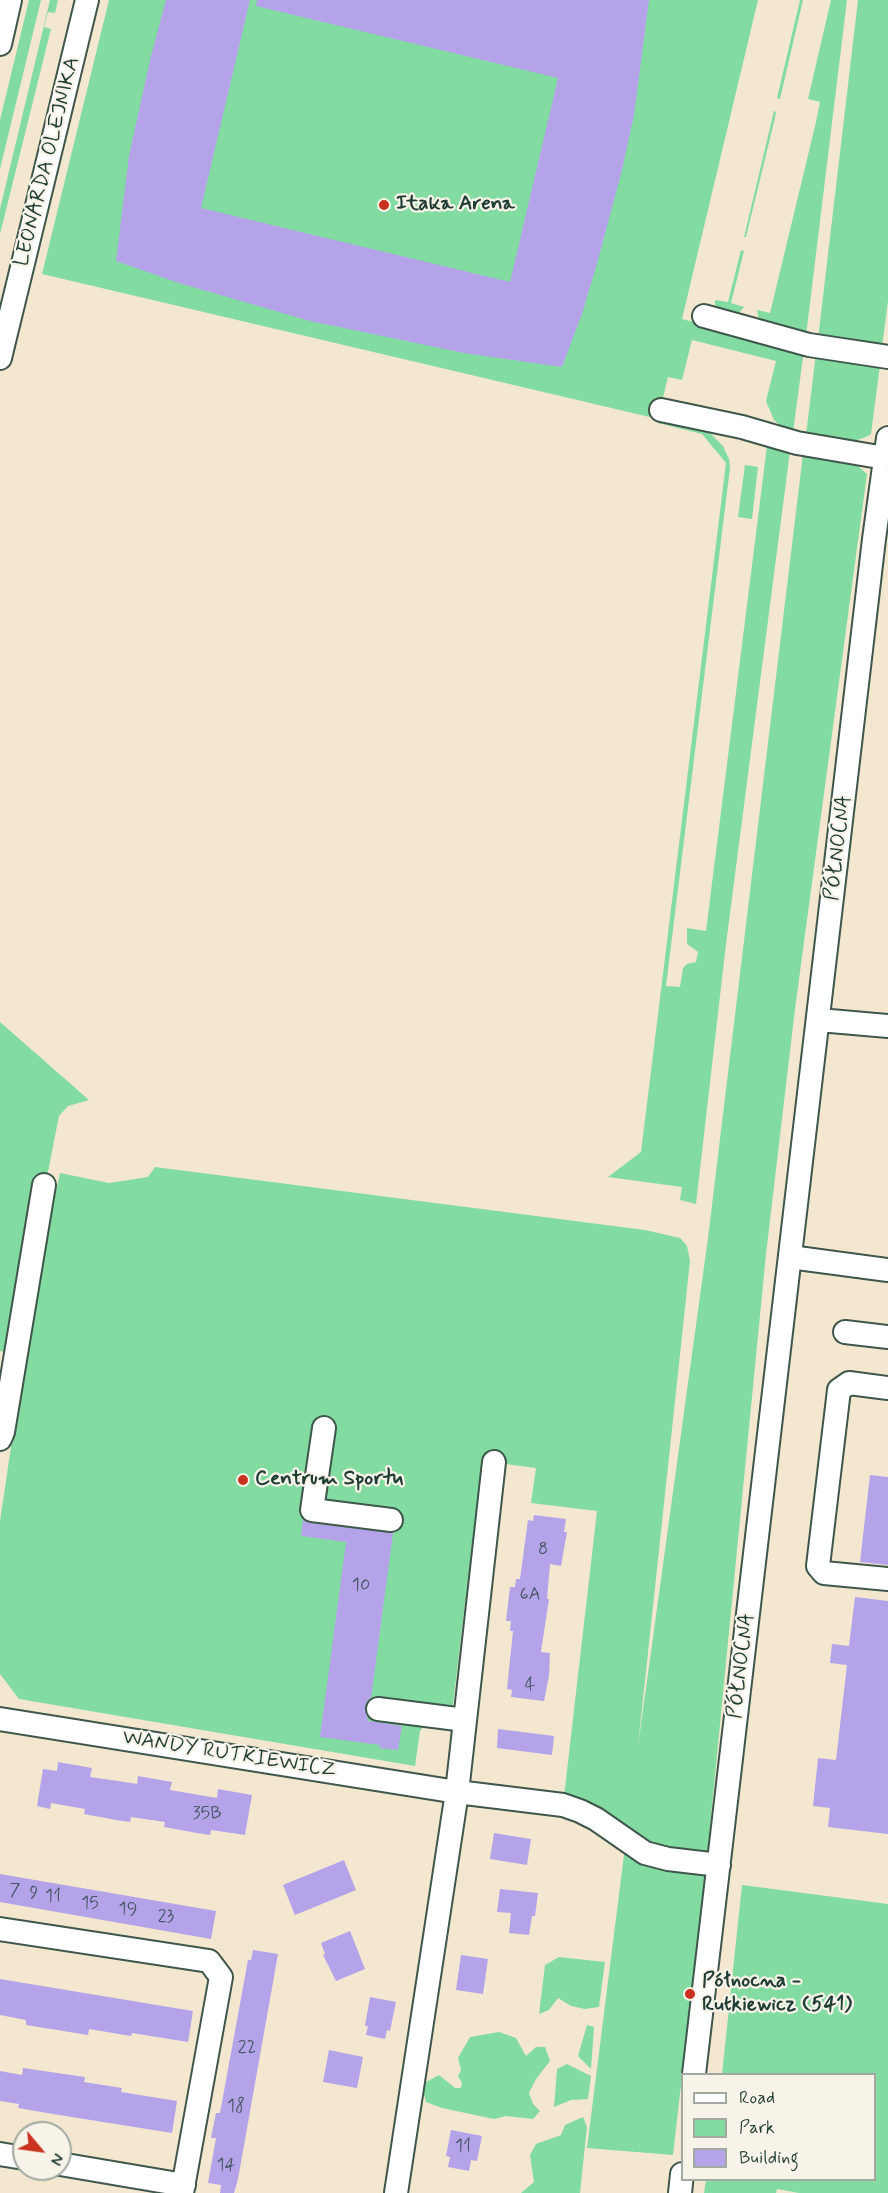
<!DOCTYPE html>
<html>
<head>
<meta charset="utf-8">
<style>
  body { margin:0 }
  #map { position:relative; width:888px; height:2193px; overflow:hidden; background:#f3e7d0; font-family:Mynerve,sans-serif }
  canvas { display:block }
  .legend { position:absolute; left:681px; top:2073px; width:195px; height:108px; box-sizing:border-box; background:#f7f3e8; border:2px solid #a1aaa0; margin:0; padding:8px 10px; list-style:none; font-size:18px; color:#1f3d34 }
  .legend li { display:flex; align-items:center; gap:12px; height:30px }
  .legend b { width:30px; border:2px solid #a1aaa0 }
  .north { position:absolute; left:12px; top:2121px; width:60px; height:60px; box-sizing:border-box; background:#f7f3e8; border:2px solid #a1aaa0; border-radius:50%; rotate:119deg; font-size:16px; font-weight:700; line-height:24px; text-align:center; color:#1f3d34 }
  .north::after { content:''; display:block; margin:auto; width:21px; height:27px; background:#c8321e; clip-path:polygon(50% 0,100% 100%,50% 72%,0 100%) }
</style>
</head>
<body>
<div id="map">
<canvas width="888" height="2193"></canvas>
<ul class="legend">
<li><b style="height:8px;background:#fff"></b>Road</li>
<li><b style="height:16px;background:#82dca2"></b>Park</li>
<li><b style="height:16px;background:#b5a3ea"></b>Building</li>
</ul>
<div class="north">N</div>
</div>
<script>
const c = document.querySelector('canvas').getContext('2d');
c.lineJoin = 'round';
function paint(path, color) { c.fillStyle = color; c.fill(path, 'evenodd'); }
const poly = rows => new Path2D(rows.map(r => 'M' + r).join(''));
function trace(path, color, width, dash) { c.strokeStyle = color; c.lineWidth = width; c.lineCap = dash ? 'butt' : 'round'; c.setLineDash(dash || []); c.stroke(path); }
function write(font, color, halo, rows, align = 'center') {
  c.font = font + ' Mynerve,sans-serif'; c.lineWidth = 4.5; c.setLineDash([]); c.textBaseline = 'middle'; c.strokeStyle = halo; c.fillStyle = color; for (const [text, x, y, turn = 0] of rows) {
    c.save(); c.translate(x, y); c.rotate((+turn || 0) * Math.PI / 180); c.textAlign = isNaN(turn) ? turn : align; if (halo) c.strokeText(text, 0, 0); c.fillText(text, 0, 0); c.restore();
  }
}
const green = poly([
  [29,0,41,0,0,169,0,120],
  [50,0,58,0,55,13,48,12,44,27,51,29,0,234,0,209],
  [109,0,758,0,682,319,804,350,793,432,783,428,774,420,766,401,776,361,692,340,682,380,668,377,658,418,703,430,711,434,723,446,729,459,730,468,666,986,680,987,683,968,687,964,696,962,698,952,687,944,687,928,706,931,767,446,790,451,726,944,696,1204,680,1200,682,1187,608,1177,641,1152,726,463,702,434,658,423,658,419,42,274],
  [800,0,803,0,780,99,777,98],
  [831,0,847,0,806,336,759,321,757,310,770,313,816,122,820,102,808,99],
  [858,0,888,0,888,301,882,347,818,339],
  [774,111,776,112,775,118,746,237,744,237],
  [741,250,744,251,731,303,744,307,737,315,716,309,715,304,715,300,728,302],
  [816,353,880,365,871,434,868,436,855,441,848,441,806,435],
  [803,454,857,465,867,474,795,1009,766,1254,707,1857,673,2155,587,2148,626,1839,563,1805,597,1511,531,1503,536,1468,482,1461,450,1729,426,1724,423,1727,420,1731,415,1766,19,1699,0,1674,0,1521,34,1292,60,1173,109,1183,148,1177,155,1167,645,1230,680,1238,687,1246,690,1261,638,1746,708,1238],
  [745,465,758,467,752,519,738,517],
  [0,1022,89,1100,68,1106,59,1116,12,1354,0,1351],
  [742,1885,888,1904,888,2193,799,2193,777,2189,776,2193,704,2193,706,2180,874,2180,874,2074,722,2074],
  [559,1957,605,1962,599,2007,585,2009,571,2006,558,1998,549,2010,539,2014,545,1965],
  [587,2025,594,2027,591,2069,578,2056],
  [499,2032,516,2038,526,2056,536,2047,545,2047,550,2061,536,2079,529,2093,533,2104,540,2111,533,2119,506,2116,494,2119,442,2108,426,2102,423,2091,424,2083,439,2075,455,2088,461,2088,462,2083,458,2076,461,2070,458,2058,470,2037],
  [567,2064,591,2076,588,2099,571,2100,554,2107,557,2069],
  [583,2117,587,2127,580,2193,521,2193,534,2182,530,2155,536,2144,561,2135,565,2125]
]);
const building = poly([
  [166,0,250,0,201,208,510,282,558,78,256,6,257,0,649,0,634,115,622,170,598,260,582,314,562,367,464,353,310,321,179,283,116,261,129,156,150,60],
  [870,1475,888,1477,888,1565,860,1562],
  [534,1515,566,1519,564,1532,567,1532,561,1566,550,1564,547,1599,549,1599,541,1652,550,1653,549,1676,544,1701,511,1697,512,1690,507,1689,513,1631,510,1631,511,1621,506,1621,510,1587,515,1587,516,1579,520,1579,528,1520,533,1521],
  [303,1520,310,1523,393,1533,371,1698,367,1701,365,1708,368,1721,402,1726,398,1750,379,1748,380,1745,320,1737,346,1542,301,1536],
  [855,1597,888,1601,888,1834,828,1827,830,1808,813,1806,818,1758,836,1760,847,1665,830,1663,832,1644,849,1646],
  [498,1729,554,1736,552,1755,497,1748],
  [58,1762,92,1768,90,1777,118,1781,137,1784,138,1776,172,1782,170,1790,217,1798,218,1789,252,1795,245,1835,211,1830,210,1835,197,1833,164,1827,165,1822,131,1817,130,1822,116,1820,84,1814,85,1809,51,1803,50,1809,37,1806,43,1769,57,1771],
  [494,1833,531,1839,527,1865,490,1859],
  [344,1860,356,1890,295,1915,283,1885],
  [0,1874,216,1911,211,1939,0,1902],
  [500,1889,538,1893,535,1916,532,1916,529,1935,509,1933,511,1913,497,1912],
  [350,1931,365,1969,336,1981,323,1955,325,1954,321,1943],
  [253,1950,278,1954,238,2179,234,2193,220,2193,221,2185,208,2183,216,2138,211,2138,216,2113,220,2113,248,1960,251,1960],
  [461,1955,488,1959,483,1994,456,1990],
  [0,1979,193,2011,188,2042,132,2033,131,2036,89,2029,88,2035,26,2025,26,2020,0,2015],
  [370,1997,396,2002,390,2031,387,2030,385,2039,366,2035,368,2026,365,2026],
  [329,2050,363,2057,357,2088,323,2082],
  [23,2068,85,2077,84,2082,122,2088,121,2092,177,2101,172,2133,53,2114,18,2108,19,2104,0,2101,0,2071,22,2075],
  [451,2130,482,2136,477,2161,471,2160,469,2171,448,2167,450,2157,446,2156]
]);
const minor = poly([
  [0,44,10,0],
  [704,316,809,345,888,357],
  [0,358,87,0],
  [661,410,742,427,797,443,885,458],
  [819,1020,888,1026],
  [790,1257,888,1270],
  [845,1332,888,1337],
  [888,1388,849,1383,839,1390,818,1566,824,1573,888,1579],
  [324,1428,312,1510,391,1520],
  [0,1439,3,1432,44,1185],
  [494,1462,457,1792,563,1805,580,1811,596,1819,645,1853,668,1859,719,1865],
  [378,1709,465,1720],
  [0,1719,457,1792,396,2193],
  [0,1929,209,1961,221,1977,182,2193],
  [694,2074,874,539,888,438],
  [0,2154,24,2158],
  [60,2164,184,2185],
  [680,2193,682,2174]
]);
const markers = [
  [384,205,6,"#c8321e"],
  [243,1480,6,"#c8321e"],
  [690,1994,6,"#c8321e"]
];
const numberNames = [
  ["8",543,1550],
  ["10",361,1586],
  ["6A",530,1595],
  ["4",530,1686],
  ["35B",207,1814],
  ["7",15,1891],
  ["9",34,1894],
  ["11",53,1897],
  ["15",90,1904],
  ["19",128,1910],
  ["23",166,1917],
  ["22",247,2048],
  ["18",236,2107],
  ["11",463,2147],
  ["14",226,2166]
];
const streetNames = [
  ["LEONARDA OLEJNIKA",48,162,-76],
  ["PÓŁNOCNA",839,848,-83],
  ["PÓŁNOCNA",742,1666,-83],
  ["WANDY RUTKIEWICZ",229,1755,9]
];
const poiNames = [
  ["Itaka Arena",396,205],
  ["Centrum Sportu",255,1480],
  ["Północna -",702,1982],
  ["Rutkiewicz (541)",702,2006]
];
paint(green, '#82dca2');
paint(building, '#b5a3ea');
trace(minor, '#3f564b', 26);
trace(minor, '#fff', 22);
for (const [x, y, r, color] of markers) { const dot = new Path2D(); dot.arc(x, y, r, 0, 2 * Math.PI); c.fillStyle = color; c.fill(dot); trace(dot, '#f7f3e8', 2); }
write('18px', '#445662', null, numberNames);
write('21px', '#1f3d34', '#f7f3e8', streetNames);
write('bold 21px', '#1f3d34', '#f7f3e8', poiNames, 'left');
</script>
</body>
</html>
